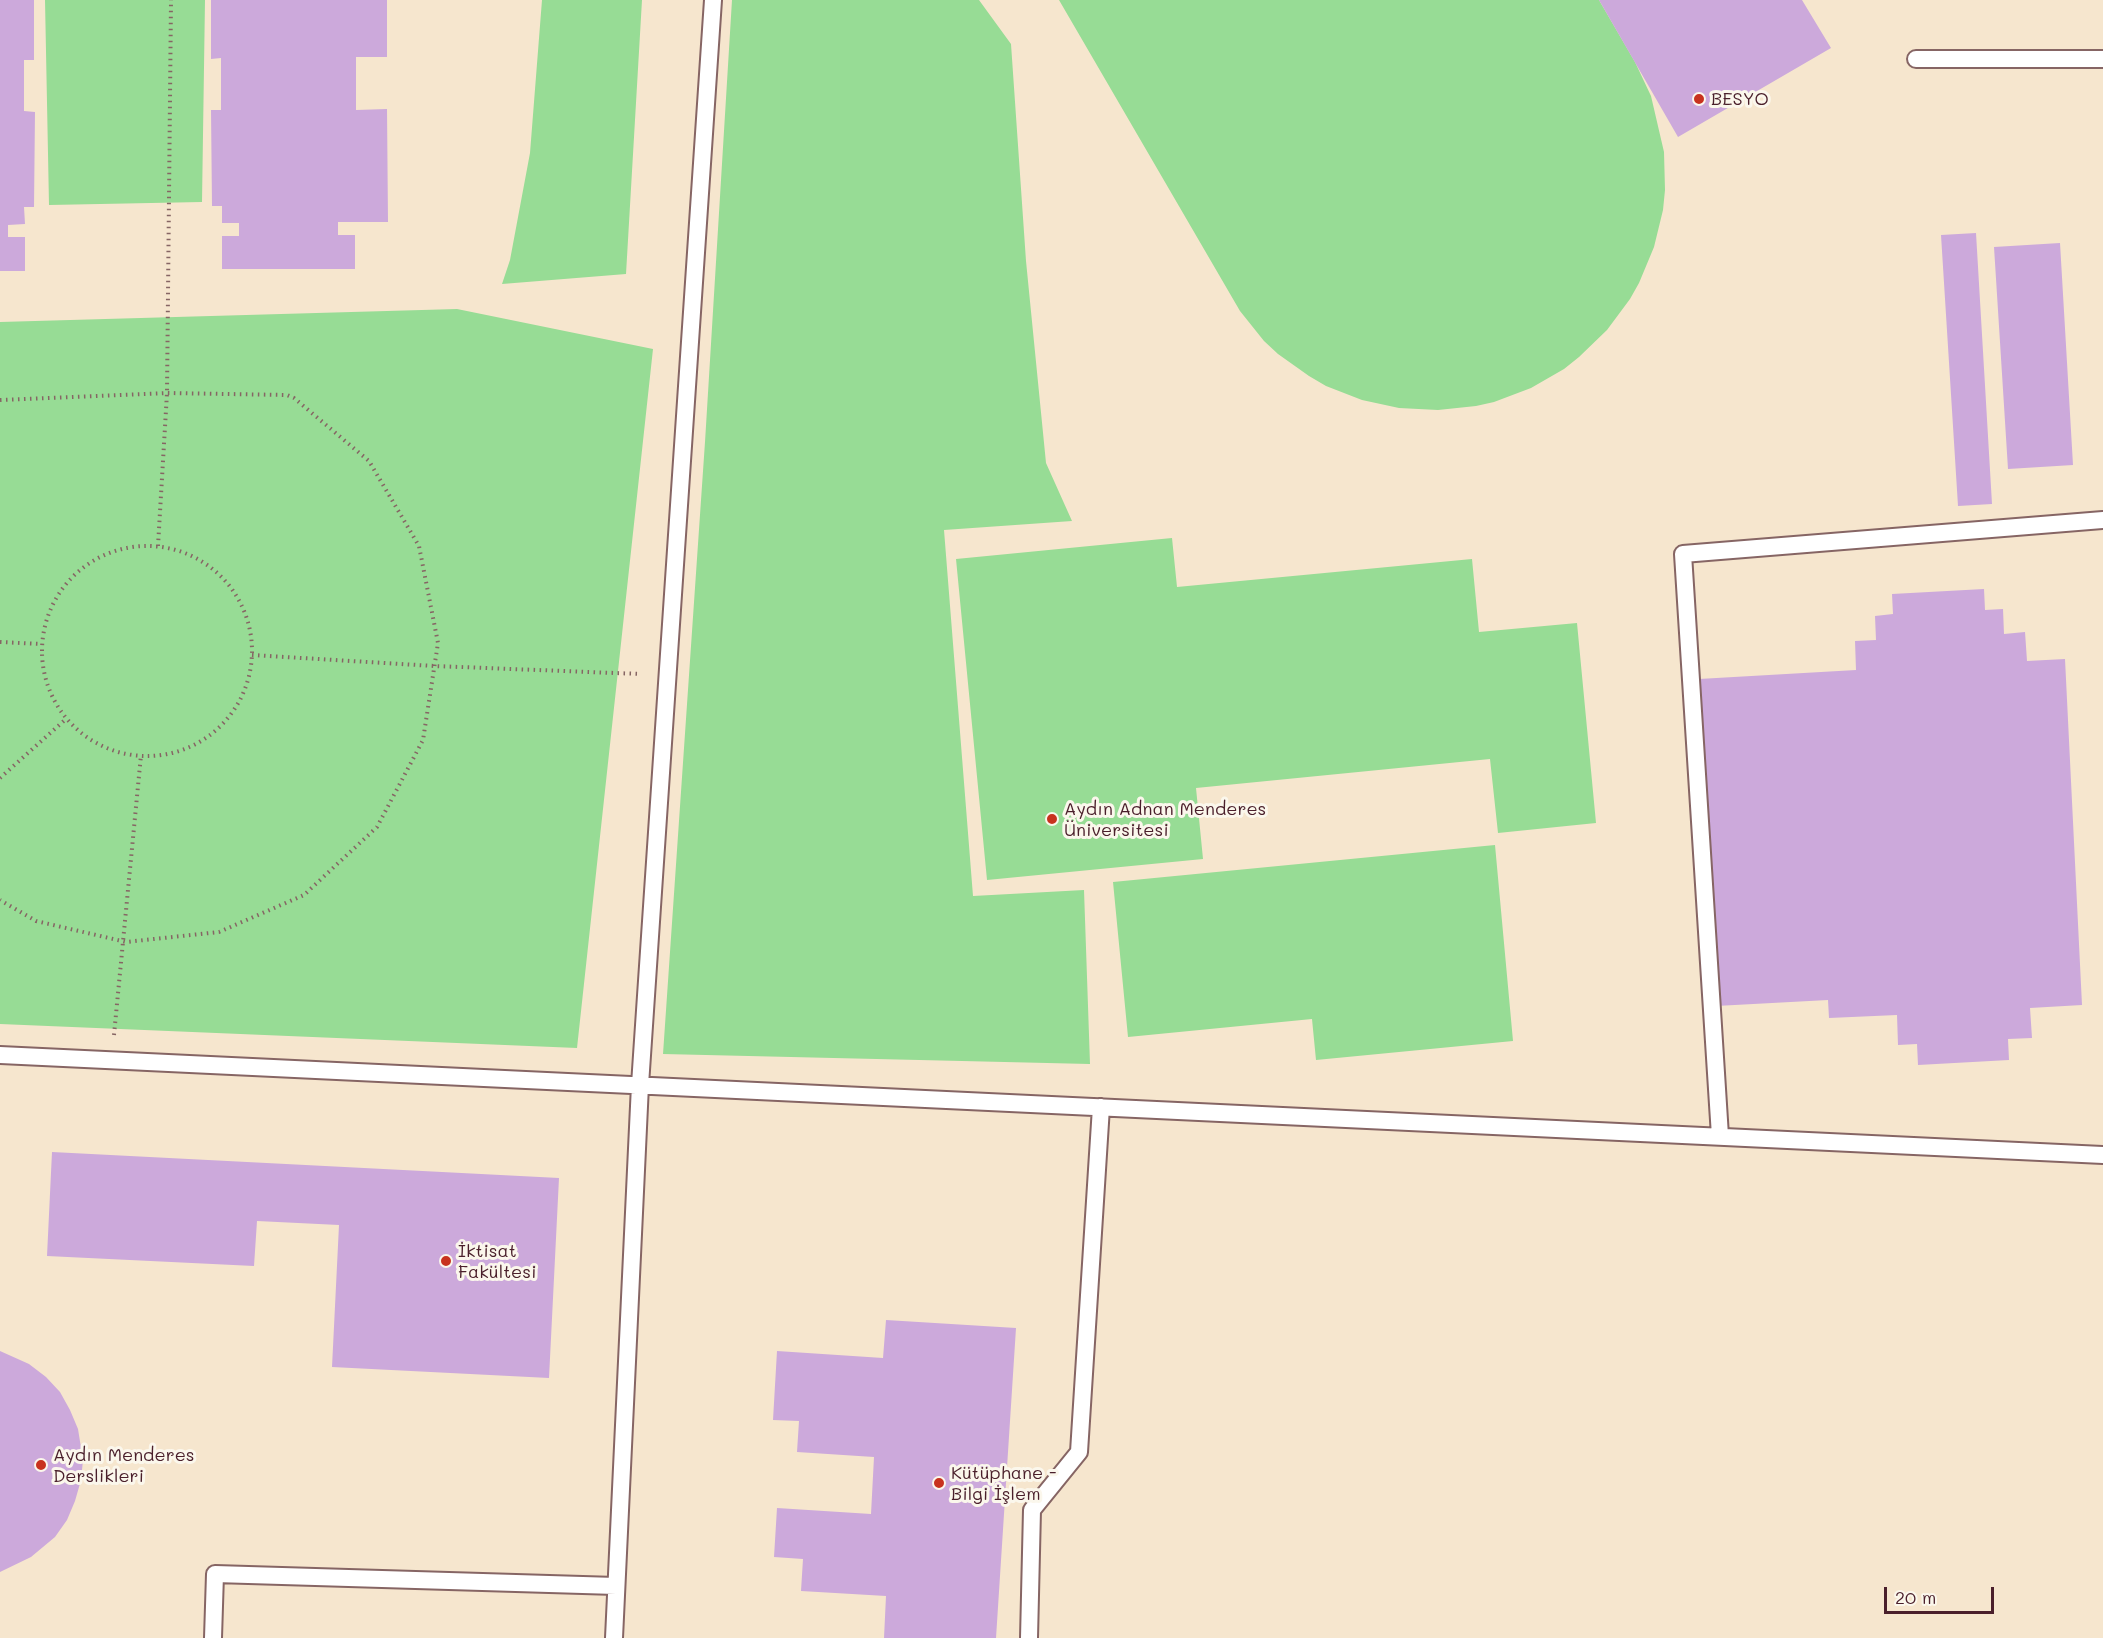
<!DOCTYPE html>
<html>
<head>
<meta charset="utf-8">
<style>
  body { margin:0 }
  #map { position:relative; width:2103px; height:1638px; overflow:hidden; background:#f6e6ce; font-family:Mali,sans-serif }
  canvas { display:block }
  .scale { position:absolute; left:1884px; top:1587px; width:110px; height:27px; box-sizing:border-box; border:3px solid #4a1f2b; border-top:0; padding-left:8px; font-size:18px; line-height:21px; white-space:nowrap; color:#4a1f2b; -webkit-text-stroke:4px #fbf7ec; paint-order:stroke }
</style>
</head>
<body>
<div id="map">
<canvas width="2103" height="1638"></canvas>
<div class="scale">20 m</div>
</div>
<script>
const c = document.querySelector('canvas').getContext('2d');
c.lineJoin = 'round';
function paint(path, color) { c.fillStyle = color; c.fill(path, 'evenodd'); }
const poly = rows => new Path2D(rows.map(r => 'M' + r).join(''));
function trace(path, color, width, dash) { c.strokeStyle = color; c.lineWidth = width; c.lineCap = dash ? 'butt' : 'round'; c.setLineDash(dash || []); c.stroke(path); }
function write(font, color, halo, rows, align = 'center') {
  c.font = font + ' Mali,sans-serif'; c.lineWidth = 6; c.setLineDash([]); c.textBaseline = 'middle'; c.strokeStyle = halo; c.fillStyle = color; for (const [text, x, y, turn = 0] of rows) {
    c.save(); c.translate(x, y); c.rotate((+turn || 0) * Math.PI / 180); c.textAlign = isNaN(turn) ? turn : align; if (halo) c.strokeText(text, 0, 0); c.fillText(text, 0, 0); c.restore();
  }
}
const green = poly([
  [45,0,205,0,202,202,49,205],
  [542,0,642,0,626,274,502,284,510,260,530,153],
  [732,0,979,0,1011,44,1026,261,1046,463,1072,521,944,530,973,896,1084,890,1090,1064,663,1054,705,442],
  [1059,0,1599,0,1635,62,1651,96,1664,152,1665,190,1663,210,1654,247,1639,283,1630,299,1607,330,1579,357,1564,369,1531,388,1494,402,1476,406,1438,410,1399,408,1362,400,1326,386,1309,376,1278,354,1264,341,1240,311],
  [457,309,653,349,577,1048,0,1024,0,322],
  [1172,538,1177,587,1472,559,1479,632,1577,623,1596,823,1498,833,1490,759,1196,788,1203,859,987,880,956,559],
  [1495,845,1513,1041,1316,1060,1312,1019,1128,1037,1113,882]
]);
const building = poly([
  [0,0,34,0,34,60,24,60,24,111,35,112,34,207,24,207,25,224,8,225,8,237,25,237,25,271,0,271],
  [211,0,387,0,387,57,356,57,356,110,387,109,388,222,338,222,338,235,355,235,355,269,222,269,222,236,239,236,239,223,222,223,222,206,212,206,211,110,221,110,221,58,211,59],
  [1599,0,1802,0,1831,48,1678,137],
  [1976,233,1992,504,1958,506,1941,235],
  [2060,243,2073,465,2008,469,1994,247],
  [1984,589,1985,610,2003,609,2004,634,2025,632,2027,661,2065,659,2082,1005,2030,1008,2032,1038,2008,1039,2009,1060,1918,1065,1917,1044,1898,1045,1897,1015,1829,1018,1828,1000,1716,1006,1699,679,1856,670,1855,641,1876,640,1875,616,1893,614,1892,594],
  [52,1152,559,1178,549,1378,332,1367,339,1225,257,1221,254,1266,47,1256],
  [886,1320,1016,1328,996,1638,884,1638,886,1596,801,1591,803,1559,774,1557,777,1508,871,1514,874,1457,797,1452,799,1421,773,1420,777,1351,883,1358],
  [0,1351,29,1364,46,1377,60,1392,70,1410,78,1429,83,1460,81,1480,75,1501,67,1520,55,1537,31,1557,0,1572]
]);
const path = poly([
  [0,400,167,393,287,395,294,398,369,461,419,546,438,643,423,740,377,827,304,895,219,932,126,942,36,921,0,900],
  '42 651a105 105 0 1 1 210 0a105 105 0 1 1-210 0Z',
  [158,546,167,393,171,0],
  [0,642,41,644],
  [252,655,434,666,641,674],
  [0,778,66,719],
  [114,1035,141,755]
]);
const lane = poly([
  [1916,59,2103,59],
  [0,1055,2103,1155],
  [1720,1136,1683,554,2103,520],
  [213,1638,215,1574,616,1586],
  [614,1638,640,1085,713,0],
  [1029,1638,1032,1510,1079,1452,1101,1107]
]);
const markers = [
  [1699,99,6,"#c8321e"],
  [1052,819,6,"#c8321e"],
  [446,1261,6,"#c8321e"],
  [41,1465,6,"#c8321e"],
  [939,1483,6,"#c8321e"]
];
const poiNames = [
  ["BESYO",1711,99],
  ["Aydın Adnan Menderes",1064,809],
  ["Üniversitesi",1064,830],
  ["İktisat",458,1251],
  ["Fakültesi",458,1272],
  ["Aydın Menderes",53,1455],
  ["Derslikleri",53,1476],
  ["Kütüphane -",951,1473],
  ["Bilgi İşlem",951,1494]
];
paint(green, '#97dc95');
paint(building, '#cca9db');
trace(lane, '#866564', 20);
trace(path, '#866564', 4, [1.5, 4.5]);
trace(lane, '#fff', 16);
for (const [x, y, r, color] of markers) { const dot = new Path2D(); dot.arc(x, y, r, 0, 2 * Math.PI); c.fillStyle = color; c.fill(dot); trace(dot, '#fbf7ec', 2); }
write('18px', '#4a1f2b', '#fbf7ec', poiNames, 'left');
</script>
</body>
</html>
